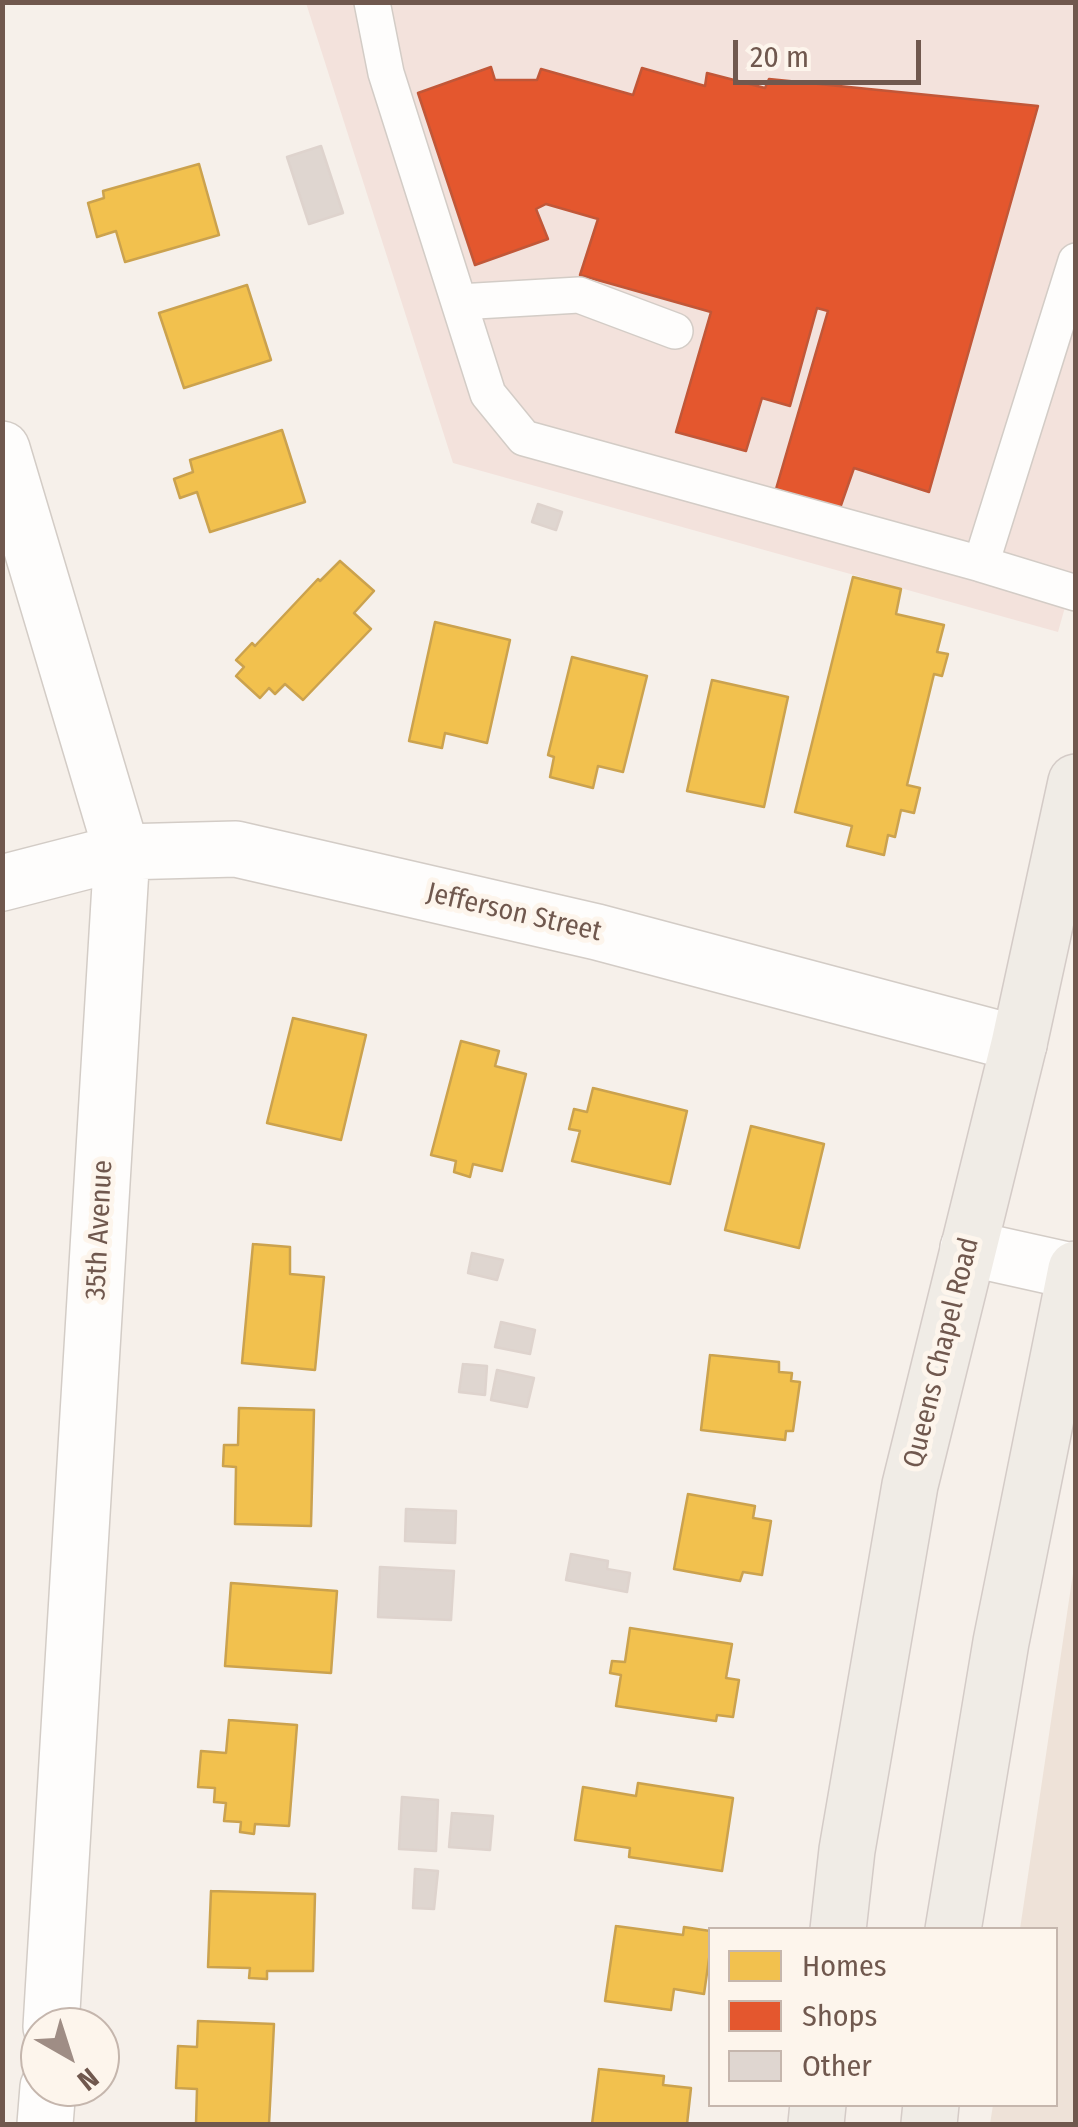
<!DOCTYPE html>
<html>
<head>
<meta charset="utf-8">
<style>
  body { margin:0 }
  #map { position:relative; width:1078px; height:2127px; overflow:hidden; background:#f6f0ea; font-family:"Fira Sans Condensed",sans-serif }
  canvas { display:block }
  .frame { position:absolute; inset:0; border:5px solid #70584e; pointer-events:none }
  .legend { position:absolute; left:708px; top:1927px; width:350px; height:180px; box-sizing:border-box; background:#fdf5ec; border:2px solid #c5b6ad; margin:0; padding:12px 18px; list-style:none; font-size:30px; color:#70584e }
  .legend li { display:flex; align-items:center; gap:20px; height:50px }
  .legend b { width:50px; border:2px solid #c5b6ad }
  .north { position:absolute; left:20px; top:2007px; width:100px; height:100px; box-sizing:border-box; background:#fdf5ec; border:2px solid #c5b6ad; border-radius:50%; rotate:141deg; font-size:28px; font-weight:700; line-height:40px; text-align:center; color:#70584e }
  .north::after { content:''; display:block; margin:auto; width:35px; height:45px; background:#9f8d85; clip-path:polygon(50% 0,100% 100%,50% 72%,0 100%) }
  .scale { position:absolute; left:733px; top:40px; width:188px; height:45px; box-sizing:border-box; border:5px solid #70584e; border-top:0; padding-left:12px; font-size:30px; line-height:35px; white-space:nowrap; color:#70584e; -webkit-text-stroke:8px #fdf5ec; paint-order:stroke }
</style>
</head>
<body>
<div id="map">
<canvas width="1078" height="2127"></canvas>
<div class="frame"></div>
<ul class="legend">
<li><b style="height:28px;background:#f2c14e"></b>Homes</li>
<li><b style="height:28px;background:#e4572e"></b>Shops</li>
<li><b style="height:28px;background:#dfd6d0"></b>Other</li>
</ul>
<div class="north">N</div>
<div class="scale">20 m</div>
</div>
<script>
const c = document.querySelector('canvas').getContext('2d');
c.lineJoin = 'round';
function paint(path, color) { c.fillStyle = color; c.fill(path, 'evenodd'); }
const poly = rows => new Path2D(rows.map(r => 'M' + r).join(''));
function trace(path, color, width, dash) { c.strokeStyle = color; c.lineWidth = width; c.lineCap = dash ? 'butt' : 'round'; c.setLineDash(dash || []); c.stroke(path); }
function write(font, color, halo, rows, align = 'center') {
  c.font = font + ' "Fira Sans Condensed",sans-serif'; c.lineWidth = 10; c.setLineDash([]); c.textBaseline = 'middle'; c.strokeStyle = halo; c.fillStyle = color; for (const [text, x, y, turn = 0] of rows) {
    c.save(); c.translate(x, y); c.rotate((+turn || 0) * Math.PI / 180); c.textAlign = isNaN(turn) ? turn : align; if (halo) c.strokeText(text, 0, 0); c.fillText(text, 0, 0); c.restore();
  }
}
const residential = poly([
  [1075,1560,1075,2124,990,2124,993,2105,1056,2104,1056,1930,1020,1929]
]);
const commercial = poly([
  [306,3,1075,3,1076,568,1058,632,453,463]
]);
const homes = poly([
  [199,164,219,235,125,262,116,231,97,237,88,203,104,198,103,191,199,164],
  [247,285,271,360,184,388,159,313,247,285],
  [282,430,305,502,210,532,197,492,180,498,174,479,193,472,190,460,282,430],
  [340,561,374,591,354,613,371,629,303,700,285,684,275,694,269,688,260,698,236,676,244,667,236,660,252,643,255,646,318,579,320,581,340,561],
  [853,577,901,589,896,614,944,625,937,652,948,654,942,676,934,674,907,785,920,788,914,813,901,810,895,837,888,835,884,855,847,846,852,826,795,812,853,577],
  [435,622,510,640,487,743,445,733,442,748,409,741,435,622],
  [572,657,647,676,623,772,598,766,593,788,550,777,554,757,548,755,572,657],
  [712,680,788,697,764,807,687,791,712,680],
  [293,1018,366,1035,341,1140,267,1123,293,1018],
  [461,1041,499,1051,495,1066,526,1074,502,1171,473,1164,470,1177,454,1172,456,1161,431,1155,461,1041],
  [593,1088,687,1111,670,1184,572,1161,580,1131,569,1129,574,1109,587,1112,593,1088],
  [751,1126,824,1144,799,1248,725,1230,751,1126],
  [253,1244,290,1247,290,1274,324,1277,315,1370,242,1363,253,1244],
  [710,1355,779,1362,779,1372,792,1373,791,1381,800,1382,793,1431,786,1431,785,1440,701,1430,710,1355],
  [239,1408,314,1410,311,1526,235,1524,236,1467,223,1466,224,1445,238,1445,239,1408],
  [688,1494,755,1506,753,1518,771,1521,762,1575,743,1572,740,1581,674,1569,688,1494],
  [231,1583,337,1591,331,1673,225,1666,231,1583],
  [630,1628,732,1644,726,1678,739,1680,733,1717,717,1715,716,1721,616,1706,621,1675,610,1673,612,1661,625,1662,630,1628],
  [229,1720,297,1725,289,1826,255,1824,254,1834,240,1832,241,1822,224,1821,226,1803,214,1802,215,1788,198,1787,201,1751,226,1753,229,1720],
  [638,1783,733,1798,722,1871,629,1857,630,1848,575,1840,583,1787,636,1796,638,1783],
  [211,1891,315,1894,313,1971,267,1971,267,1979,249,1978,250,1968,208,1967,211,1891],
  [616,1926,683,1935,684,1927,710,1931,710,1952,704,1994,674,1989,671,2010,605,2001,616,1926],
  [198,2021,274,2024,269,2124,196,2124,197,2089,176,2088,178,2046,197,2047,198,2021],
  [599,2069,664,2076,663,2085,691,2088,687,2124,592,2124,599,2069]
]);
const shops = poly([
  [491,67,495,80,537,80,541,69,633,95,642,68,705,86,707,73,765,88,769,79,1038,106,929,492,854,468,840,508,776,489,828,311,817,308,790,406,762,398,746,451,676,432,711,312,580,275,598,219,546,204,536,209,548,239,475,265,418,93,491,67]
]);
const building = poly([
  [321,146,343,213,309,224,287,157,321,146],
  [538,504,562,512,556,530,532,522,538,504],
  [472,1253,503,1260,497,1280,468,1273,472,1253],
  [501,1322,535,1330,530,1354,495,1347,501,1322],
  [463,1364,487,1366,485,1395,459,1392,463,1364],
  [497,1370,534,1378,527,1407,491,1400,497,1370],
  [406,1509,456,1511,455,1543,405,1541,406,1509],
  [571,1554,608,1561,607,1569,630,1573,627,1592,566,1580,571,1554],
  [380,1567,454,1571,451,1620,378,1617,380,1567],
  [402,1797,438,1800,436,1851,399,1849,402,1797],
  [452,1813,493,1816,490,1850,449,1847,452,1813],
  [415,1869,438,1871,434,1909,413,1908,415,1869]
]);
const lane = poly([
  [372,2,386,73,488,394,524,438,981,564,1076,593],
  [459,302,579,295,675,331],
  [981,564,1076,261]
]);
const street = poly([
  [2,449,122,852,51,2027],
  [2,883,122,852,236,849,597,932,1019,1044],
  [968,1248,1076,1272],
  [45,2124,48,2087]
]);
const primary = poly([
  [838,1930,847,1850,910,1485,1019,1044,1076,782],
  [953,1930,1001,1642,1076,1269],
  [816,2124,818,2104],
  [929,2124,931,2104]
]);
const streetNames = [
  ["Jefferson Street",514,913,13],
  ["35th Avenue",100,1230,-87],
  ["Queens Chapel Road",942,1353,-76]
];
paint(residential, '#eee2d8');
paint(commercial, '#f3e2dc');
paint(homes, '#f2c14e');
trace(homes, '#cba24e', 2.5);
paint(shops, '#e4572e');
trace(shops, '#c15738', 2.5);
paint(building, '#dfd6d0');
trace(building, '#ded3cd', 2.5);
trace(lane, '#d3ccc6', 38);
trace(street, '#d3ccc6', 58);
trace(primary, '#d4cbc7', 58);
trace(lane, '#fefdfc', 35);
trace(street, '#fefdfc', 55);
trace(primary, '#f0ece6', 55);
write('28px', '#70584e', '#fdf5ec', streetNames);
</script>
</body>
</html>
